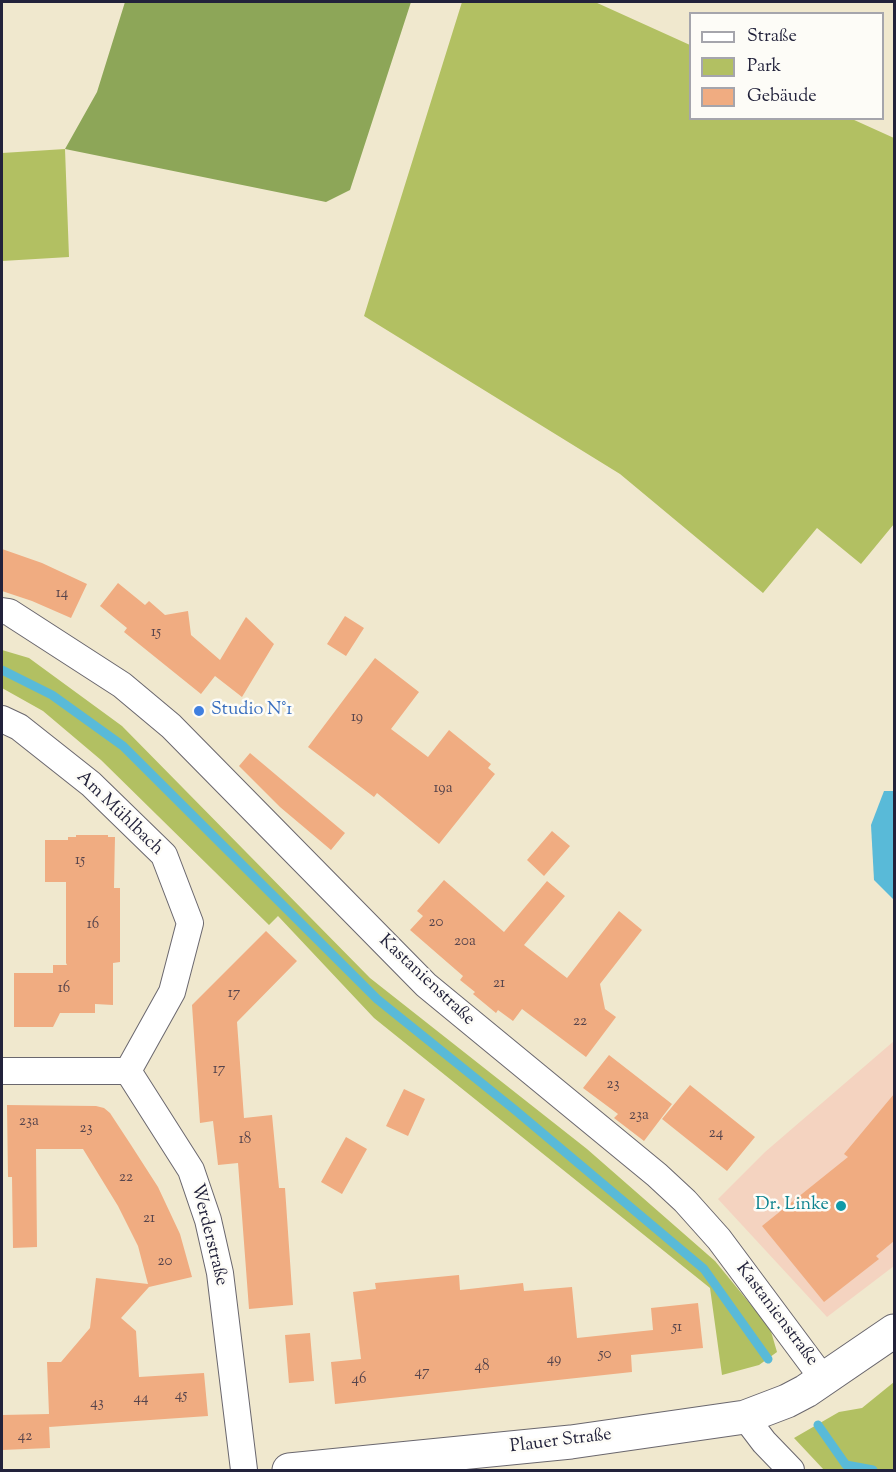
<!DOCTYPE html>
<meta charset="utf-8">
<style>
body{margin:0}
#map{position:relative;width:896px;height:1472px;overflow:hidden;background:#f0e8ce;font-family:"Sorts Mill Goudy",serif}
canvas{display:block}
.frame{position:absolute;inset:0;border:3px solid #22223b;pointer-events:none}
.legend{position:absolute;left:689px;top:12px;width:195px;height:108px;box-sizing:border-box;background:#fdfcf7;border:2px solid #a5a5ac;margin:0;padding:8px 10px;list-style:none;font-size:18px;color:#22223b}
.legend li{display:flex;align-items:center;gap:12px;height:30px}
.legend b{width:30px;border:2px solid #a5a5ac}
</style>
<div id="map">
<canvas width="896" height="1472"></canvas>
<div class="frame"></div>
<ul class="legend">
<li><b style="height:8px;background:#fff"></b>Straße</li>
<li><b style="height:16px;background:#b2c062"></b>Park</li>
<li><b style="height:16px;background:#f0ac81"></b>Gebäude</li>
</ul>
</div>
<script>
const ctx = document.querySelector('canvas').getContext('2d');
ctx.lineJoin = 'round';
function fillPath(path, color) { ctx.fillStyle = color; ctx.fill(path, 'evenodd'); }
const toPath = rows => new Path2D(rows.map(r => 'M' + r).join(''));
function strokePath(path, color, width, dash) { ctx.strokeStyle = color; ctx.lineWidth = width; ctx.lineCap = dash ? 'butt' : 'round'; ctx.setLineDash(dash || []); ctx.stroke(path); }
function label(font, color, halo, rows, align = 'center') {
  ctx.font = font + ' "Sorts Mill Goudy",serif'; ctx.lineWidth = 5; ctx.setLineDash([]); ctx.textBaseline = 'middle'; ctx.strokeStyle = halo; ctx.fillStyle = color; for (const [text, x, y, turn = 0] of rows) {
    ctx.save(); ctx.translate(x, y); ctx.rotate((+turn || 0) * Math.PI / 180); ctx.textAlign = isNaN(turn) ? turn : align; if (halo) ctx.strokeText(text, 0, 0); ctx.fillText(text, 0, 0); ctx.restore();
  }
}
fillPath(toPath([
 [894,1041,894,1266,827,1317,718,1199,765,1152]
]), '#f4d3c0');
fillPath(toPath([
 [462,2,595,2,690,45,690,118,852,119,894,138,894,524,861,564,817,528,763,593,620,474,364,316],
 [65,149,69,257,2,261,2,153],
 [2,650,29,658,122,726,370,978,587,1149,715,1261,770,1328,777,1352,759,1365,722,1375,710,1288,374,1018,278,916,269,925,101,760,43,711,2,688],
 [894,1382,894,1470,824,1470,794,1438,839,1412,862,1408]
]), '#b2c062');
fillPath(toPath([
 [125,2,411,2,350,190,326,202,65,149,97,92]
]), '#8da658');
fillPath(toPath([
 [884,791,894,791,894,900,874,880,871,825]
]), '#59bad8');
strokePath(toPath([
 [2,670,52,695,123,746,377,999,515,1110,704,1269,768,1359],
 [818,1425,846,1465,873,1470]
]), '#59bad8', 9);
fillPath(toPath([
 [2,549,42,563,87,584,71,618,32,601,2,591],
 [118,583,145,605,149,601,165,615,188,611,191,635,220,660,246,617,274,644,242,697,215,676,201,694,124,632,127,628,100,606],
 [345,616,364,628,346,656,327,644],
 [375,658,419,692,391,729,428,757,449,730,491,764,488,768,495,774,439,844,377,793,374,797,308,747],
 [250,753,345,833,331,850,280,807,239,766],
 [552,831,570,846,544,876,527,860],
 [76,835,108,835,108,837,115,837,114,888,120,888,120,962,113,963,113,1005,95,1004,95,1013,60,1013,53,1027,14,1027,14,973,53,973,53,965,67,965,66,963,66,882,45,882,45,840,68,840,68,837,76,837],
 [444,880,504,932,547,881,565,896,524,945,567,978,619,911,642,930,600,984,605,1009,616,1017,586,1057,522,1009,513,1021,498,1010,496,1013,473,994,475,992,460,980,463,976,410,930,423,916,417,911],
 [266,931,297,961,237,1022,244,1118,272,1115,279,1188,285,1188,293,1305,249,1309,238,1163,218,1165,213,1121,200,1123,192,1005],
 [609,1055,672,1104,644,1141,614,1118,618,1114,583,1088],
 [690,1085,755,1137,727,1171,662,1119],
 [404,1089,425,1099,408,1136,386,1126],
 [894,1094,894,1241,876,1256,879,1259,824,1302,762,1226,848,1157,844,1154],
 [7,1105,96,1106,104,1108,110,1113,131,1145,158,1187,180,1234,192,1277,149,1287,121,1318,136,1331,139,1377,204,1373,208,1416,49,1427,49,1424,50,1448,2,1450,2,1415,49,1414,47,1362,61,1362,90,1328,96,1278,148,1284,138,1246,118,1206,83,1149,36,1149,37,1247,13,1248,12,1177,8,1177],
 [346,1137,367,1149,342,1194,321,1182],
 [459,1275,460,1290,523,1283,524,1291,572,1287,577,1338,653,1330,651,1308,698,1303,703,1348,631,1355,632,1372,335,1404,331,1362,361,1359,353,1292,376,1289,375,1283],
 [310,1333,314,1381,289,1383,285,1335]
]), '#f0ac81');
const street = toPath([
 [2,611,9,612,122,685,171,726,426,985,657,1175,685,1201,719,1239,824,1380],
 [2,719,19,727,91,784,164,855,190,923,172,992,128,1071],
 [2,1071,128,1071],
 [128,1071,191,1170,208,1220,220,1273,244,1470],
 [745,1417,764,1442,791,1470]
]);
const secondary = toPath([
 [289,1470,571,1442,745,1417,787,1401,806,1391,894,1331]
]);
strokePath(street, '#6a676e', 28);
strokePath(secondary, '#6a676e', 35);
strokePath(street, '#fff', 26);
strokePath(secondary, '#fff', 33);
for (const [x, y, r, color] of [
 [199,711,6,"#3f7fe0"],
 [841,1206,6,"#0f9aa8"]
]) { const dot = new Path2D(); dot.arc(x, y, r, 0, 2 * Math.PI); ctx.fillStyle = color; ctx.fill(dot); strokePath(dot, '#fdfcf7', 2); }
label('15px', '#56444c', null, [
 ["14",62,594],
 ["15",156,633],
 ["19",357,718],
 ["19a",443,789],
 ["15",80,861],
 ["20",436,923],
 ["16",93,925],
 ["20a",465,942],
 ["21",499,984],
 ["16",64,989],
 ["17",234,994],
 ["22",580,1022],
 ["17",219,1070],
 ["23",613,1085],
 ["23a",639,1116],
 ["23a",29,1122],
 ["23",86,1129],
 ["24",716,1134],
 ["18",245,1140],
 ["22",126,1178],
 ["21",149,1219],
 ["20",165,1262],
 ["51",677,1328],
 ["50",605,1355],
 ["49",554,1360],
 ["48",482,1367],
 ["47",422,1373],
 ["46",359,1380],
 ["45",181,1396],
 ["44",141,1399],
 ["43",97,1404],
 ["42",25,1437]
]);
label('18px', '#366cbe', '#fdfcf7', [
 ["Studio N°1",211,711]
], 'left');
label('18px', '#22223b', '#fdfcf7', [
 ["Am Mühlbach",119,814,44],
 ["Kastanienstraße",426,981,43],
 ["Werderstraße",208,1235,76],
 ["Kastanienstraße",776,1315,53],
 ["Plauer Straße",561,1442,-7]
]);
label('18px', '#0d838f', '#fdfcf7', [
 ["Dr. Linke",829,1206]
], 'right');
</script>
